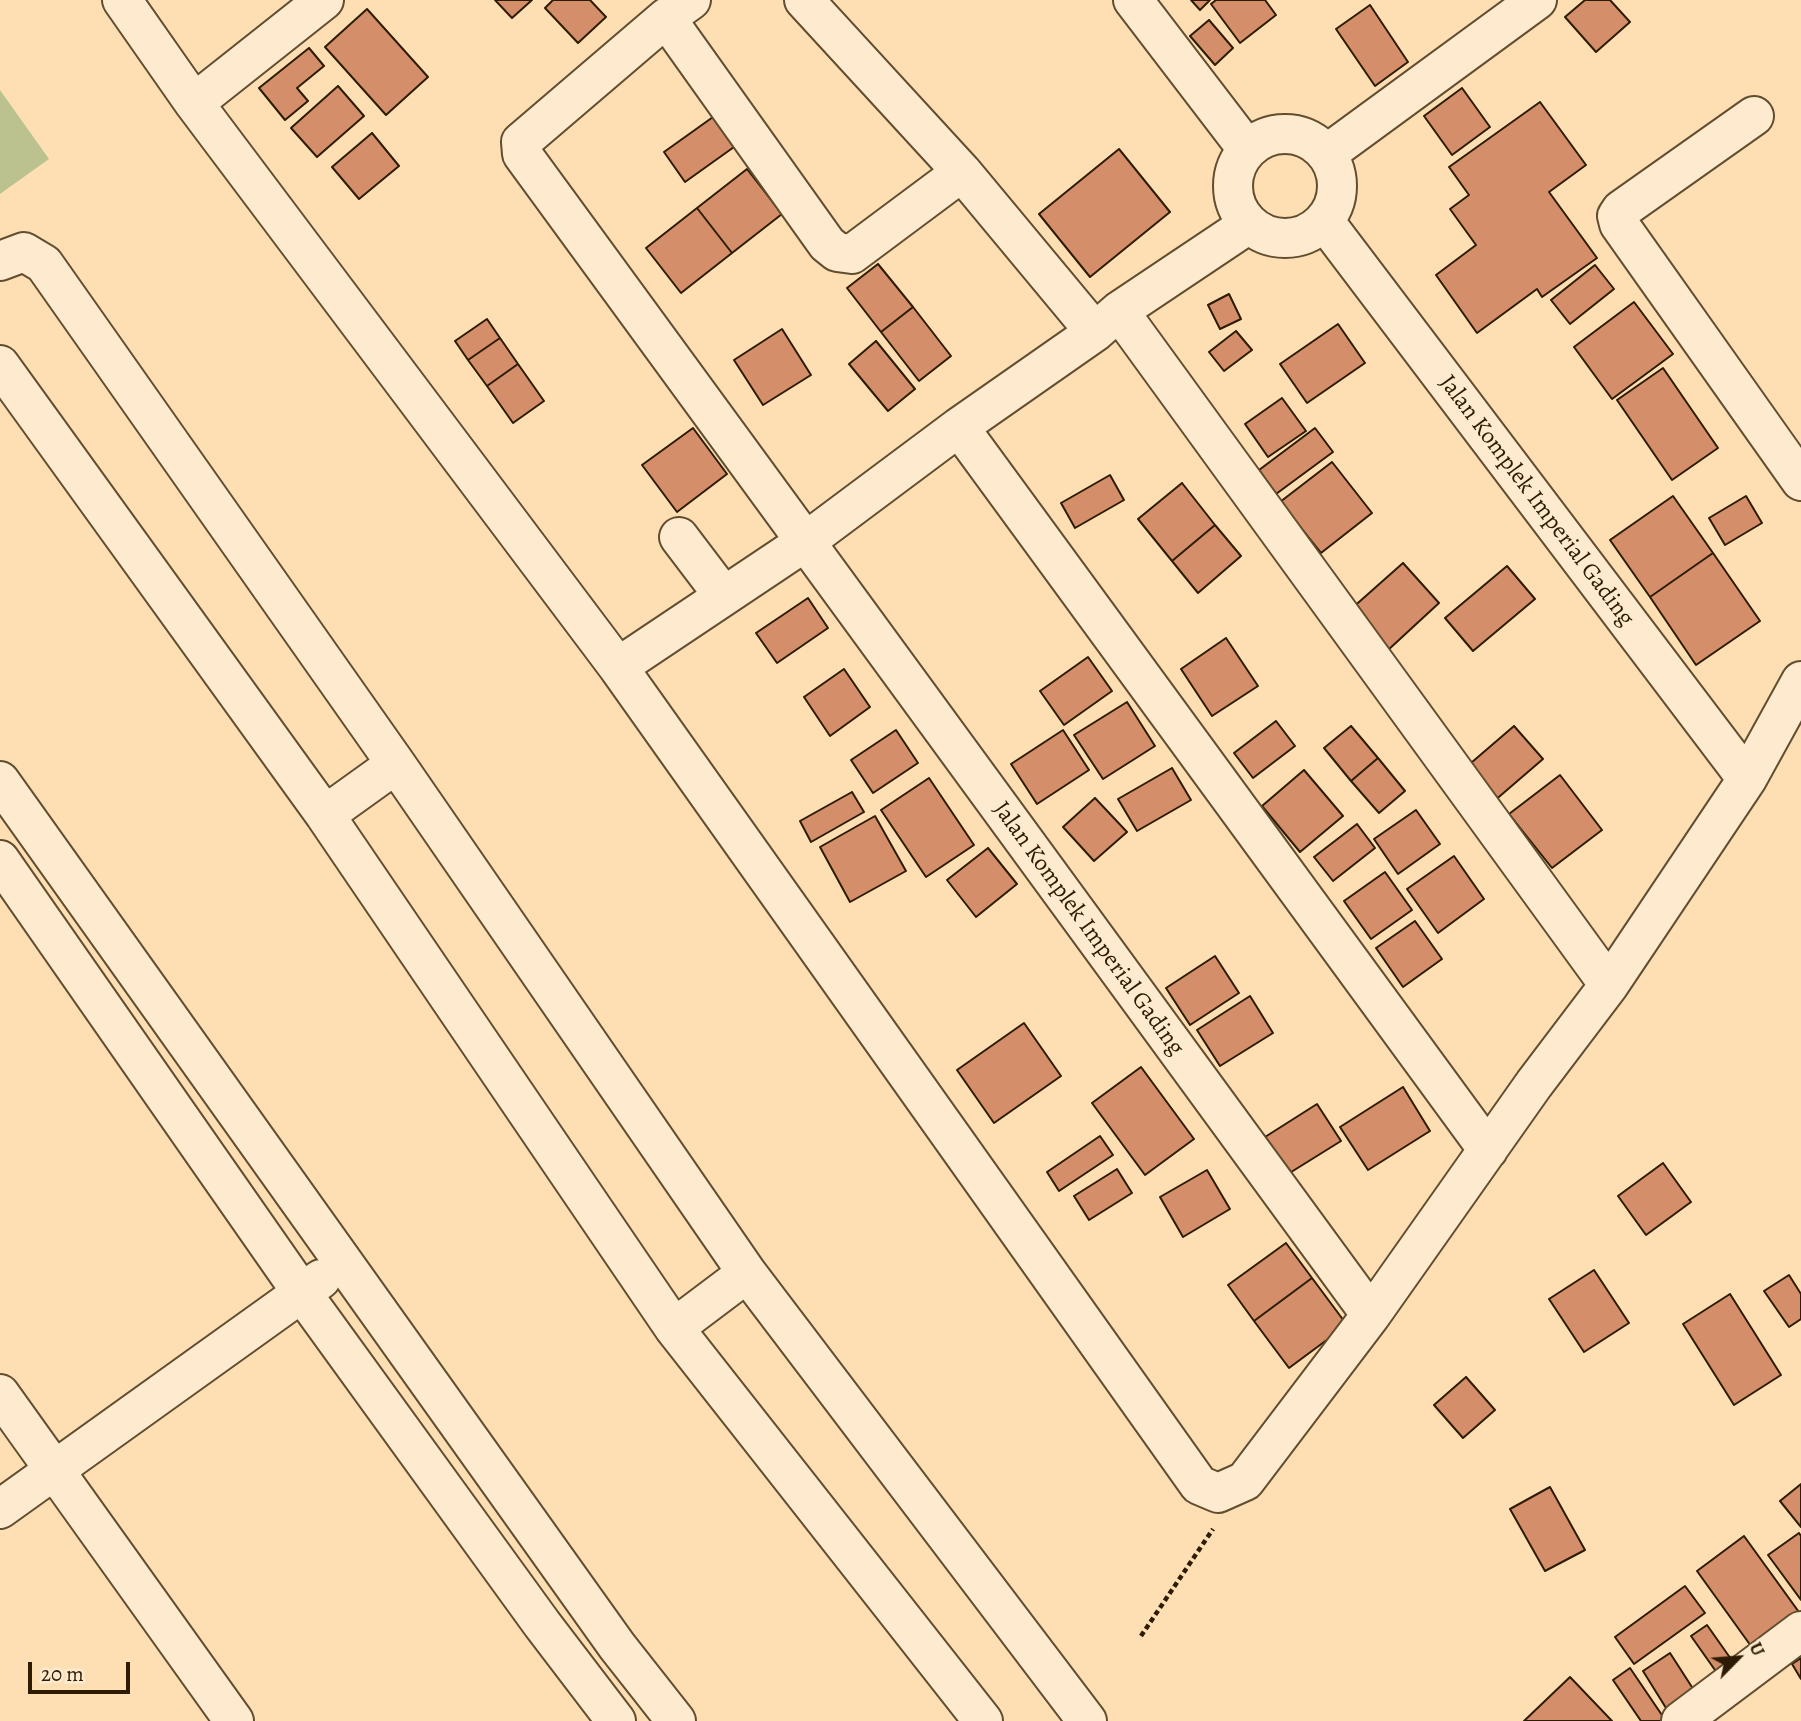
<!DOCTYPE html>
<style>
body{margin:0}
#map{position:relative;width:1801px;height:1721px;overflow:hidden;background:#fedfb3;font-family:Alegreya,serif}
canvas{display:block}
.north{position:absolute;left:1703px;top:1623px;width:70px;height:70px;-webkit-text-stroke:5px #feeace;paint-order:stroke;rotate:65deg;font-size:19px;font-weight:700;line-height:28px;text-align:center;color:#2d1c03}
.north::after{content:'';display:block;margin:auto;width:24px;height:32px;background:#2d1c03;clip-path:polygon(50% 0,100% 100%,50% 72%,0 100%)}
.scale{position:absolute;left:28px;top:1662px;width:102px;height:32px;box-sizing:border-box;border:4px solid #2d1c03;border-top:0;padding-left:9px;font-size:21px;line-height:24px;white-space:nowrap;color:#2d1c03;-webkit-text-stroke:5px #feeace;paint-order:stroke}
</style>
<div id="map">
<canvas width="1801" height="1721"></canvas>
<div class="north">U</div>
<div class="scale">20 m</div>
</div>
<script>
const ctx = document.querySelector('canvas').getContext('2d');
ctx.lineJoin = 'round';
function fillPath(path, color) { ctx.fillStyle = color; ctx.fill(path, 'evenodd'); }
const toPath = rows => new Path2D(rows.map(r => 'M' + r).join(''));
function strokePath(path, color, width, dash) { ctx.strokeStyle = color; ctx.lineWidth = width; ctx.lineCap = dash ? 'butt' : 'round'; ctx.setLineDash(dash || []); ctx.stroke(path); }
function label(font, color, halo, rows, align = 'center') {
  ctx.font = font + ' Alegreya,serif'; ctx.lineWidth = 5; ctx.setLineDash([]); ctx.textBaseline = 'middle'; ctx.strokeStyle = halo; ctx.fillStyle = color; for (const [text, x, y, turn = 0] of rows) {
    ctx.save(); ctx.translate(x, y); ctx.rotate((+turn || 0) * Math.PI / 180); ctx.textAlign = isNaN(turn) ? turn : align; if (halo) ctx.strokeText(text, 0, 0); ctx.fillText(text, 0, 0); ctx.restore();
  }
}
fillPath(toPath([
 [0,90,49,159,0,194]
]), '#bcc28f');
const building = toPath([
 [495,0,532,0,512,18,495,0],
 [553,0,590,0,606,17,578,43,545,8,553,0],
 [1191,0,1210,0,1200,10,1191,0],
 [1216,0,1265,0,1276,15,1240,43,1211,4,1216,0],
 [1585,0,1610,0,1630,22,1596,52,1565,17,1585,0],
 [1370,5,1408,62,1375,86,1336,29,1370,5],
 [367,9,428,77,386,115,325,47,367,9],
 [1209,20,1233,48,1215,65,1190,36,1209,20],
 [309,48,324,66,297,88,308,101,285,120,259,88,309,48],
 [338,86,364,116,317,157,291,128,338,86],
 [1462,88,1490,127,1452,155,1424,116,1462,88],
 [1540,102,1586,165,1549,192,1597,258,1542,297,1537,289,1477,333,1436,275,1476,245,1450,209,1469,195,1449,167,1540,102],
 [727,107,748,137,685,182,664,152,727,107],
 [372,133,399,166,359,199,332,167,372,133],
 [1119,149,1170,212,1090,277,1039,214,1119,149],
 [747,169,782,214,732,253,697,208,747,169],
 [697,208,732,253,681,293,646,248,697,208],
 [878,264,913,307,881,332,847,288,878,264],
 [1595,265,1614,289,1570,324,1551,300,1595,265],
 [1229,294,1241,319,1220,329,1208,305,1229,294],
 [1634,302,1673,354,1612,399,1574,347,1634,302],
 [913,307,951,356,919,381,881,332,913,307],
 [487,319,500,338,468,360,455,341,487,319],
 [1338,324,1365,363,1307,403,1280,364,1338,324],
 [782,329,811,375,763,405,734,360,782,329],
 [1236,331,1252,350,1224,371,1209,352,1236,331],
 [500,338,518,364,487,386,468,360,500,338],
 [876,341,915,389,888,411,849,364,876,341],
 [518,364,544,401,513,423,487,386,518,364],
 [1663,368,1718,448,1672,480,1617,400,1663,368],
 [1282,398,1306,431,1268,457,1245,424,1282,398],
 [693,428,727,474,677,512,642,465,693,428],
 [1315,428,1333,452,1276,494,1259,470,1315,428],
 [1332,462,1372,513,1321,553,1280,502,1332,462],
 [1110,475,1124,500,1075,528,1061,503,1110,475],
 [1182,483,1215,525,1172,561,1138,519,1182,483],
 [1673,496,1713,553,1650,597,1610,540,1673,496],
 [1746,496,1762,523,1725,545,1709,518,1746,496],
 [1215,525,1241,556,1198,593,1172,561,1215,525],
 [1713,553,1760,621,1696,665,1650,597,1713,553],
 [1403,563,1439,603,1387,651,1350,610,1403,563],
 [1507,566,1535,599,1473,651,1445,618,1507,566],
 [808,598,828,628,777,663,756,633,808,598],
 [1226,638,1258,686,1212,716,1181,669,1226,638],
 [1088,657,1112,691,1064,725,1040,691,1088,657],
 [844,669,870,707,830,736,804,697,844,669],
 [1127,702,1155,746,1103,779,1074,735,1127,702],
 [1276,721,1295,746,1253,778,1234,753,1276,721],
 [1351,726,1378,758,1351,781,1324,748,1351,726],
 [1514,726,1543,759,1493,802,1464,769,1514,726],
 [896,730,918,763,873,793,851,760,896,730],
 [1063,730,1089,770,1037,804,1011,764,1063,730],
 [1378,758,1405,791,1379,813,1351,781,1378,758],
 [1172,768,1191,800,1137,831,1118,799,1172,768],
 [1304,770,1343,816,1300,852,1262,806,1304,770],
 [1560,775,1602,830,1552,868,1509,814,1560,775],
 [929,778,974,845,926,877,881,810,929,778],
 [852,792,864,812,811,842,800,821,852,792],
 [1095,798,1127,832,1094,861,1063,827,1095,798],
 [1416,810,1440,844,1398,874,1374,839,1416,810],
 [875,816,906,871,850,902,820,847,875,816],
 [1357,824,1375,848,1333,881,1314,857,1357,824],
 [988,848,1017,884,976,917,947,880,988,848],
 [1454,856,1484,899,1438,933,1407,889,1454,856],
 [1385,872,1412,910,1371,939,1344,901,1385,872],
 [1415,921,1442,959,1403,987,1376,948,1415,921],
 [1215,956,1239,993,1190,1025,1166,988,1215,956],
 [1250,996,1273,1033,1220,1066,1197,1030,1250,996],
 [1024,1023,1061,1076,994,1123,957,1070,1024,1023],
 [1141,1067,1194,1139,1145,1175,1092,1103,1141,1067],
 [1403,1087,1430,1131,1368,1170,1340,1127,1403,1087],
 [1317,1104,1341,1141,1288,1174,1265,1137,1317,1104],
 [1100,1136,1113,1155,1059,1191,1047,1172,1100,1136],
 [1663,1163,1691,1202,1646,1235,1618,1196,1663,1163],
 [1117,1169,1132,1193,1089,1220,1074,1196,1117,1169],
 [1207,1170,1230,1209,1183,1237,1160,1197,1207,1170],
 [1286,1243,1312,1278,1254,1321,1228,1285,1286,1243],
 [1594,1270,1629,1323,1584,1352,1549,1299,1594,1270],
 [1789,1275,1801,1294,1801,1319,1789,1327,1764,1291,1789,1275],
 [1312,1278,1347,1325,1289,1368,1254,1321,1312,1278],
 [1730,1294,1781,1375,1734,1405,1683,1324,1730,1294],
 [1466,1377,1495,1410,1463,1438,1434,1405,1466,1377],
 [1801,1484,1801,1527,1780,1501,1801,1484],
 [1550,1487,1585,1550,1545,1571,1510,1509,1550,1487],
 [1799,1533,1801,1536,1801,1600,1768,1555,1799,1533],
 [1744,1536,1801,1615,1756,1653,1697,1571,1744,1536],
 [1685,1586,1705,1613,1634,1664,1615,1637,1685,1586],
 [1707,1625,1738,1669,1722,1680,1691,1636,1707,1625],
 [1670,1653,1699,1698,1671,1716,1643,1671,1670,1653],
 [1801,1658,1801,1679,1792,1664,1801,1658],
 [1630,1668,1666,1721,1641,1721,1613,1680,1630,1668],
 [1570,1677,1612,1721,1524,1721,1570,1677]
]);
fillPath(building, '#d48f6a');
strokePath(building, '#2d1c03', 2);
const minor = toPath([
 [122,0,194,103,618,667,1199,1485,1218,1493,1245,1481,1371,1315,1534,1084,1609,985,1747,779,1801,681],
 [691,0,666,18,521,142,522,154,1371,1315],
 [804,0,962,172,1095,332],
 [1133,0,1247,149],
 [666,18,827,244,837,252,852,254,962,172],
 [194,103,324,0],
 [1754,116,1621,210,1617,216,1619,224,1801,481],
 '1233 186a52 52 0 1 1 104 0a52 52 0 1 1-104 0Z',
 [1328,153,1537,0],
 [1325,222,1747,779],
 [0,261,24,252,44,264,396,764,747,1273,1087,1721],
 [1119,311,1609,985],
 [0,365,325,815,674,1328,983,1721],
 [959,427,1488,1150],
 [679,537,723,595],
 [618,667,805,542,959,427,1095,332,1119,311,1249,224],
 [0,781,617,1646,676,1721],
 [325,815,396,764],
 [0,860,302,1293,542,1624,616,1721],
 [674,1328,747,1273],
 [0,1394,234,1721],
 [0,1509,321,1279],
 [1681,1721,1801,1631]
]);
strokePath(minor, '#614d2f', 42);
strokePath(toPath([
 [1141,1636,1213,1529]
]), '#2d1c03', 4.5, [5, 3.5]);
strokePath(minor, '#feeace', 38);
label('24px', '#2d1c03', '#feeace', [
 ["Jalan Komplek Imperial Gading",1536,501,53],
 ["Jalan Komplek Imperial Gading",1088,929,54]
]);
</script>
